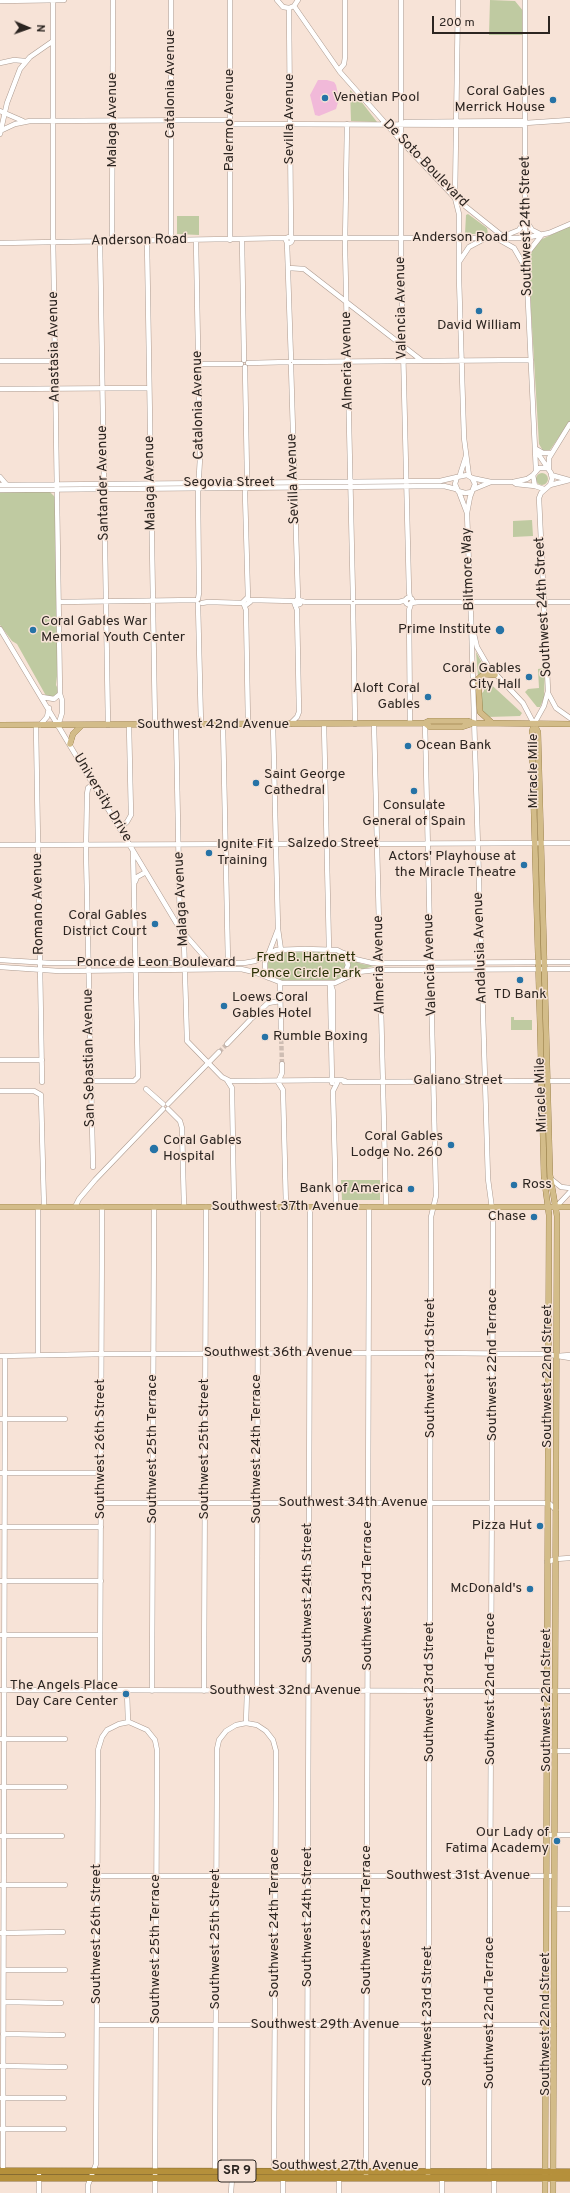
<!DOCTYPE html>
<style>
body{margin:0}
#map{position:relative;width:570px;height:2193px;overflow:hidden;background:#f7e3d7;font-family:Overpass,sans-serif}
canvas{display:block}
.north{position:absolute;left:8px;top:8px;width:40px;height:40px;-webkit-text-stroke:3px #f7e3d7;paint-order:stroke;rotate:92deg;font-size:11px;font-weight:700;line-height:16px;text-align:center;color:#2c2521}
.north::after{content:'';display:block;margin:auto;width:14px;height:18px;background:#2c2521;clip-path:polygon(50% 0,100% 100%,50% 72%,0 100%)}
.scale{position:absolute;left:432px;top:16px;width:118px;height:18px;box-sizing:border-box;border:2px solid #2c2521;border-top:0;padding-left:5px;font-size:12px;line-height:14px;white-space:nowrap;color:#2c2521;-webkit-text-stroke:3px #f7e3d7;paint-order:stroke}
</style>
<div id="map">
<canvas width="570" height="2193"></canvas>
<div class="north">N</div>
<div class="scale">200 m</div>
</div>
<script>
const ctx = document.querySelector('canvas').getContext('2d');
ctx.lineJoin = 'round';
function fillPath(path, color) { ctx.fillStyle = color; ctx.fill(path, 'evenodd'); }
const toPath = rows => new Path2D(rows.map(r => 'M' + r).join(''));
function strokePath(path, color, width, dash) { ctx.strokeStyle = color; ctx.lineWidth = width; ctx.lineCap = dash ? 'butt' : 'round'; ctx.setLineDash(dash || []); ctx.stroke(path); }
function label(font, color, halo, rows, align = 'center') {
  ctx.font = font + ' Overpass,sans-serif'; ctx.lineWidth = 3; ctx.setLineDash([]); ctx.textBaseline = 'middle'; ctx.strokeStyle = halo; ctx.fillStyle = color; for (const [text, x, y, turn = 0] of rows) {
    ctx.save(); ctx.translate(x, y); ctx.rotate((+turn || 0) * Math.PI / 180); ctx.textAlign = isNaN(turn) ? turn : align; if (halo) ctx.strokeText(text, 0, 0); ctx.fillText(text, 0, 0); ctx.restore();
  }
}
fillPath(toPath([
 [490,0,515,1,524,12,523,35,489,35],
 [350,90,357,96,377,122,351,121],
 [468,214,487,228,488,234,465,234,466,215],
 [177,216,199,216,199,235,177,234],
 [570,226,570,421,550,450,543,451,539,444,528,260,531,251,540,240],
 '536 479a6 6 0 1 1 12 0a6 6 0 1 1-12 0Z',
 [0,492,45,491,50,492,55,497,58,668,56,685,59,691,55,697,47,697,45,694,17,644,12,641,0,625],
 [532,520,533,536,513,537,513,521],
 [476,652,487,672,481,673,478,676],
 [545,668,544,698,540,707,537,707,525,692,528,689,539,688,538,669],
 [484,678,522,713,520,716,488,717,482,711,481,694,484,691],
 [333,951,339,953,345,963,345,970,338,980,279,981,274,979,268,972,268,961,275,953],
 [349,959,362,964,374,966,349,973],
 [511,1017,514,1017,514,1020,532,1020,532,1030,511,1030],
 [341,1180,380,1180,380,1200,342,1200]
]), '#bfcaa1');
fillPath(toPath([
 [318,80,327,80,334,82,336,85,339,99,336,109,319,116,315,115,310,95]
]), '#f1b9d9');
strokePath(toPath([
 [281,1033,282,1064],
 [219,1052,227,1044]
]), '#cebdb3', 4.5, [4.5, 2]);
const minor = toPath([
 [53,0,53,232,60,694,62,700,62,713,58,726],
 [230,0,230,240],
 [277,0,283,7,289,8,294,6,298,0],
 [401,0,401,263,409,592,410,598],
 [458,0,455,198,459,214,459,278,464,438,469,476],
 [525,0,525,238,536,471],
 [0,1,64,0],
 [294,6,340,72,402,142,455,198,505,238],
 [289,8,291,237],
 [0,63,14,60,25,61],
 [339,70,344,64,345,57,345,0],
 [0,111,23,121],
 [525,123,570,120],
 [230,124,525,125],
 [347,124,345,245,353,599],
 [402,124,405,122,525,121],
 [0,131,15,124,30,121,230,120],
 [0,134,7,103,20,69,30,57,53,41],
 [525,219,532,230,542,235],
 '286 240a3 3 0 1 1 6 0a3 3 0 1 1-6 0Z',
 [291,238,525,238,549,233,570,224],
 [505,238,509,234,519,230,524,222],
 [242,239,244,360],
 [498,239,514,248,525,267],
 [196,240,200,458,198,493,199,593,198,599],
 [100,241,108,725],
 [112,241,113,0],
 [147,241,155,725],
 [171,241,171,0],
 [287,242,291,360],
 [0,243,287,238],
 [526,255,541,236],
 [459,262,469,247,484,239],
 [289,268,304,269,421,360],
 [0,361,55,361],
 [294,362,531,360],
 [248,363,289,362],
 [198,364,241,364],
 [291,365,298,599],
 [245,367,247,476,245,493,248,599],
 [0,389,149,388],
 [536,449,543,453,551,453],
 [549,470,549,458,570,424],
 [460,475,466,456],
 [551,475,569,480],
 [0,477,6,484],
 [472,478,491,482,513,482,527,479,533,475],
 [513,482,516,484,535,486],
 [0,485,440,481,457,477],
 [550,485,570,480],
 [474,489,491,482],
 [544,489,535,486,533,475,539,468,546,468],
 [0,490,444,486,456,489],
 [459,492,467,513],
 '405.5 601a3.5 3.5 0 1 1 7 0a3.5 3.5 0 1 1-7 0Z',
 [250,600,294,601],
 [299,600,305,602,350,602],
 [59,602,197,600],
 [356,602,399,602,406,600],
 [202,603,208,602,243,603],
 [411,603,419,602,570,602],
 [198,604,201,725],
 [353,604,355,724],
 [246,605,250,602,247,598,243,602,246,610,248,724],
 [471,617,488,1179,493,1216,489,2172],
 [471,619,467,513,470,497,475,484,472,478,467,475,457,477,455,484,458,491,465,493,472,492],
 [0,629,180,929,210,963],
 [474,634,477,647,488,666,523,703,534,724],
 [548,693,556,708,570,718],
 [42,697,54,699,60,694],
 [410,723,409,610,411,604],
 [425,723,436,1196,431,1217,428,2175],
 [273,724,278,929,281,950],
 [290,724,297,717,299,712,297,610,294,602,298,599,300,604,295,605],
 [324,724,329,950],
 [374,724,386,1207],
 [534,724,544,706,548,691,539,498,541,493,550,485,552,479,551,473,537,452],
 [40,725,47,717,49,708],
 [176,725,180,929,184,942,187,1041,222,1077,230,1081,341,1080,345,1081],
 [223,725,228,963],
 [36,726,42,1082],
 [120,828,127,822,131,815,129,725],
 [0,845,570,843],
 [135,882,137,877,146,872],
 [0,960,51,963,244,963,255,961,276,950,305,949,337,950,355,959,372,963,570,962],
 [0,967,59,971,241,969,254,972,282,983,335,983,358,972,376,970,570,969],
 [269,978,265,970,265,963,278,929],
 [343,979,348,965,344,953],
 [280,983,281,1033],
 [330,983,332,1083],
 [331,985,333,991,333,1033],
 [252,1018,268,1003,280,1001],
 [227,1044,250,1020],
 [0,1060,42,1060],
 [282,1064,282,1073,278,1082,283,1090,286,1207],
 [227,1080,232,1088,234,1207],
 [90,1081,134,1081,138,1077,133,851],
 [344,1082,570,1081],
 [146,1089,163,1104],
 [0,1091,34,1091,41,1095,44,1207],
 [168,1104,219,1052],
 [168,1109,180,1121,182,1128,184,1207],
 [93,1167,86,852,87,794,88,788,93,784],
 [551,1179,561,1187,570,1188],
 [75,1207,79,1199,95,1180,163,1109],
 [336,1207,333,1091,337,1083],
 [556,1207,570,1192],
 [38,1355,38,1207],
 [0,1356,106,1354,436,1353,545,1354,570,1358],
 [557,1356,570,1355],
 [0,1419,65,1419],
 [0,1473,101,1473],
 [101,1503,543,1503,550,1504,556,1510],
 [0,1527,101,1527],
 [547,1562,556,1559,570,1558],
 [0,1581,101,1581],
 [0,1635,100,1635],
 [0,1690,570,1691],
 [100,1690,102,1207],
 [127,1691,128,1722],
 [152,1691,154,1207],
 [204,1691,206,1207],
 [257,1691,258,1207],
 [246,1723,247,1691],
 [0,1739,65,1739],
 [547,1751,570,1751],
 [0,1787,65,1787],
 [547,1835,570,1835],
 [0,1836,62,1836],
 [97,1876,554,1876],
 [0,1885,65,1885],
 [554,1909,570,1909],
 [0,1933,63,1932],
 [4,1970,65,1970],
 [4,2002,61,2003],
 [97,2025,554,2025],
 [3,2034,63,2035],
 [0,2066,65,2067],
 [0,2098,64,2098],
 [0,2129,64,2129],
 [3,2171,5,1356],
 [215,2171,217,1749,219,1740,226,1731,236,1725,246,1723,257,1725,266,1731,273,1740,276,1751,274,2171],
 [307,2171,310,1207],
 [283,2178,283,2193],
 [366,2178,369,1207],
 [442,2178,442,2193],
 [39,2193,39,2175],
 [88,2193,88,2185,96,2164,98,1750,102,1737,107,1730,119,1724,129,1722,147,1730,155,1740,157,1750,155,2193],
 [231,2193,232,2178],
 [339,2193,339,2178],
 [494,2193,494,2178]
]);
const major = toPath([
 [425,723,430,727,462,727,474,723],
 [492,723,480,712,478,679,484,674,495,675],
 [534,724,538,732,550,1175,557,1216,553,2193],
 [534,724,532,732,532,746,540,1024,544,1177,549,1215,545,2193],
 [0,725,425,723,429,721,467,721,474,723,570,724],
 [70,744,73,734,81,726],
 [0,1207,570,1207]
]);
const highway = toPath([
 [0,2171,570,2172],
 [0,2178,570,2178]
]);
strokePath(minor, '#ad9b90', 5.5);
strokePath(major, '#856b32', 6);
strokePath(highway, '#856b32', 7);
strokePath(minor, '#fff', 4.5);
strokePath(major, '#d3bc89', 5.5);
strokePath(highway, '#b5903b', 6);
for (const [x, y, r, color] of [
 [325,98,4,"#2673a6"],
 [553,100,4,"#2673a6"],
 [479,311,4,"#2673a6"],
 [33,630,4,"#2673a6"],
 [500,630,5,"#2673a6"],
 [529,677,4,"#2673a6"],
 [428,697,4,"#2673a6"],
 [408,746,4,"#2673a6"],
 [256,783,4,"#2673a6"],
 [414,791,4,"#2673a6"],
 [209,853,4,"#2673a6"],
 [524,865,4,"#2673a6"],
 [155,924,4,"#2673a6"],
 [520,980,4,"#2673a6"],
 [224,1006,4,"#2673a6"],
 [265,1037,4,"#2673a6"],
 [451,1145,4,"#2673a6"],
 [154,1149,5,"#2673a6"],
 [514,1185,4,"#2673a6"],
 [411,1189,4,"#2673a6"],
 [534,1217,4,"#2673a6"],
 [540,1526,4,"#2673a6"],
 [530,1589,4,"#2673a6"],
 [126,1694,4,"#2673a6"],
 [557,1841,4,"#2673a6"]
]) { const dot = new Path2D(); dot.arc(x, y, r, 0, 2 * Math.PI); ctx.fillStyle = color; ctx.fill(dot); strokePath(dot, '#f7e3d7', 1.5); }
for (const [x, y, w] of [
 [237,2171,38]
]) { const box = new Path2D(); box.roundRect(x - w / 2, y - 11, w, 22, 3); ctx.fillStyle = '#f7e3d7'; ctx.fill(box); strokePath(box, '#2c2521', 1); }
label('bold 13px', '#2c2521', null, [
 ["SR 9",237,2171]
]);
label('14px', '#2c2521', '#f7e3d7', [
 ["Catalonia Avenue",171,84,-90],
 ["Sevilla Avenue",290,119,-90],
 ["Malaga Avenue",113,120,-90],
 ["Palermo Avenue",230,120,-90],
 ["De Soto Boulevard",425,164,46],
 ["Southwest 24th Street",527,226,-91],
 ["Anderson Road",460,238],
 ["Anderson Road",139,241,-1],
 ["Valencia Avenue",402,308,-91],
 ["Anastasia Avenue",55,347,-91],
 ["Almeria Avenue",348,361,-91],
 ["Catalonia Avenue",199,405,-91],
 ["Sevilla Avenue",294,479,-92],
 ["Santander Avenue",104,483,-91],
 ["Malaga Avenue",151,483,-91],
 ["Segovia Street",229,483],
 ["Biltmore Way",469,569,-92],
 ["Southwest 24th Street",544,607,-93],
 ["Southwest 42nd Avenue",213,725],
 ["Miracle Mile",534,771,-90],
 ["University Drive",102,798,59],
 ["Salzedo Street",333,844],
 ["Malaga Avenue",182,899,-93],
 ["Romano Avenue",39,904,-91],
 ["Andalusia Avenue",481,948,-92],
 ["Ponce de Leon Boulevard",156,963],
 ["Almeria Avenue",380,965,-91],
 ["Valencia Avenue",431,965,-92],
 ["San Sebastian Avenue",90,1058,-91],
 ["Galiano Street",458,1081],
 ["Miracle Mile",542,1095,-92],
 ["Southwest 37th Avenue",285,1207],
 ["Southwest 36th Avenue",278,1353],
 ["Southwest 22nd Terrace",493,1365,-90],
 ["Southwest 23rd Street",431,1368,-90],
 ["Southwest 22nd Street",548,1376,-90],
 ["Southwest 26th Street",101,1449,-90],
 ["Southwest 25th Terrace",153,1449,-90],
 ["Southwest 25th Street",205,1449,-90],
 ["Southwest 24th Terrace",257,1449,-90],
 ["Southwest 34th Avenue",353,1503],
 ["Southwest 24th Street",308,1593,-90],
 ["Southwest 23rd Terrace",368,1596,-90],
 ["Southwest 22nd Terrace",491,1689,-90],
 ["Southwest 32nd Avenue",285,1691],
 ["Southwest 23rd Street",430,1692,-90],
 ["Southwest 22nd Street",547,1700,-90],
 ["Southwest 31st Avenue",458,1876],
 ["Southwest 24th Street",308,1917,-90],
 ["Southwest 23rd Terrace",367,1920,-90],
 ["Southwest 24th Terrace",275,1923,-90],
 ["Southwest 26th Street",97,1934,-90],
 ["Southwest 25th Street",216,1939,-90],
 ["Southwest 25th Terrace",156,1949,-90],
 ["Southwest 22nd Terrace",490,2013,-90],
 ["Southwest 23rd Street",428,2016,-90],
 ["Southwest 22nd Street",546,2024,-90],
 ["Southwest 29th Avenue",325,2025],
 ["Southwest 27th Avenue",345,2166]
]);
label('14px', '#2c2521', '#f7e3d7', [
 ["Coral Gables",545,92],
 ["Merrick House",545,108],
 ["Venetian Pool",333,98,"left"],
 ["David William",479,326,"center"],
 ["Coral Gables War",41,622,"left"],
 ["Memorial Youth Center",41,638,"left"],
 ["Prime Institute",491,630],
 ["Coral Gables",521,669],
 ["City Hall",521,685],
 ["Aloft Coral",420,689],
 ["Gables",420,705],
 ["Ocean Bank",416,746,"left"],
 ["Saint George",264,775,"left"],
 ["Cathedral",264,791,"left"],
 ["Consulate",414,806,"center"],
 ["General of Spain",414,822,"center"],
 ["Ignite Fit",217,845,"left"],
 ["Training",217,861,"left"],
 ["Actors' Playhouse at",516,857],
 ["the Miracle Theatre",516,873],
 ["Coral Gables",147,916],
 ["District Court",147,932],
 ["TD Bank",520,995,"center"],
 ["Loews Coral",232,998,"left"],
 ["Gables Hotel",232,1014,"left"],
 ["Rumble Boxing",273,1037,"left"],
 ["Coral Gables",443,1137],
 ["Lodge No. 260",443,1153],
 ["Coral Gables",163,1141,"left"],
 ["Hospital",163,1157,"left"],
 ["Ross",522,1185,"left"],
 ["Bank of America",403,1189],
 ["Chase",526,1217],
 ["Pizza Hut",532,1526],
 ["McDonald's",522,1589],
 ["The Angels Place",118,1686],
 ["Day Care Center",118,1702],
 ["Our Lady of",549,1833],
 ["Fatima Academy",549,1849]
], 'right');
label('14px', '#293005', '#f7e3d7', [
 ["Fred B. Hartnett",306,958],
 ["Ponce Circle Park",306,974]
]);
</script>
